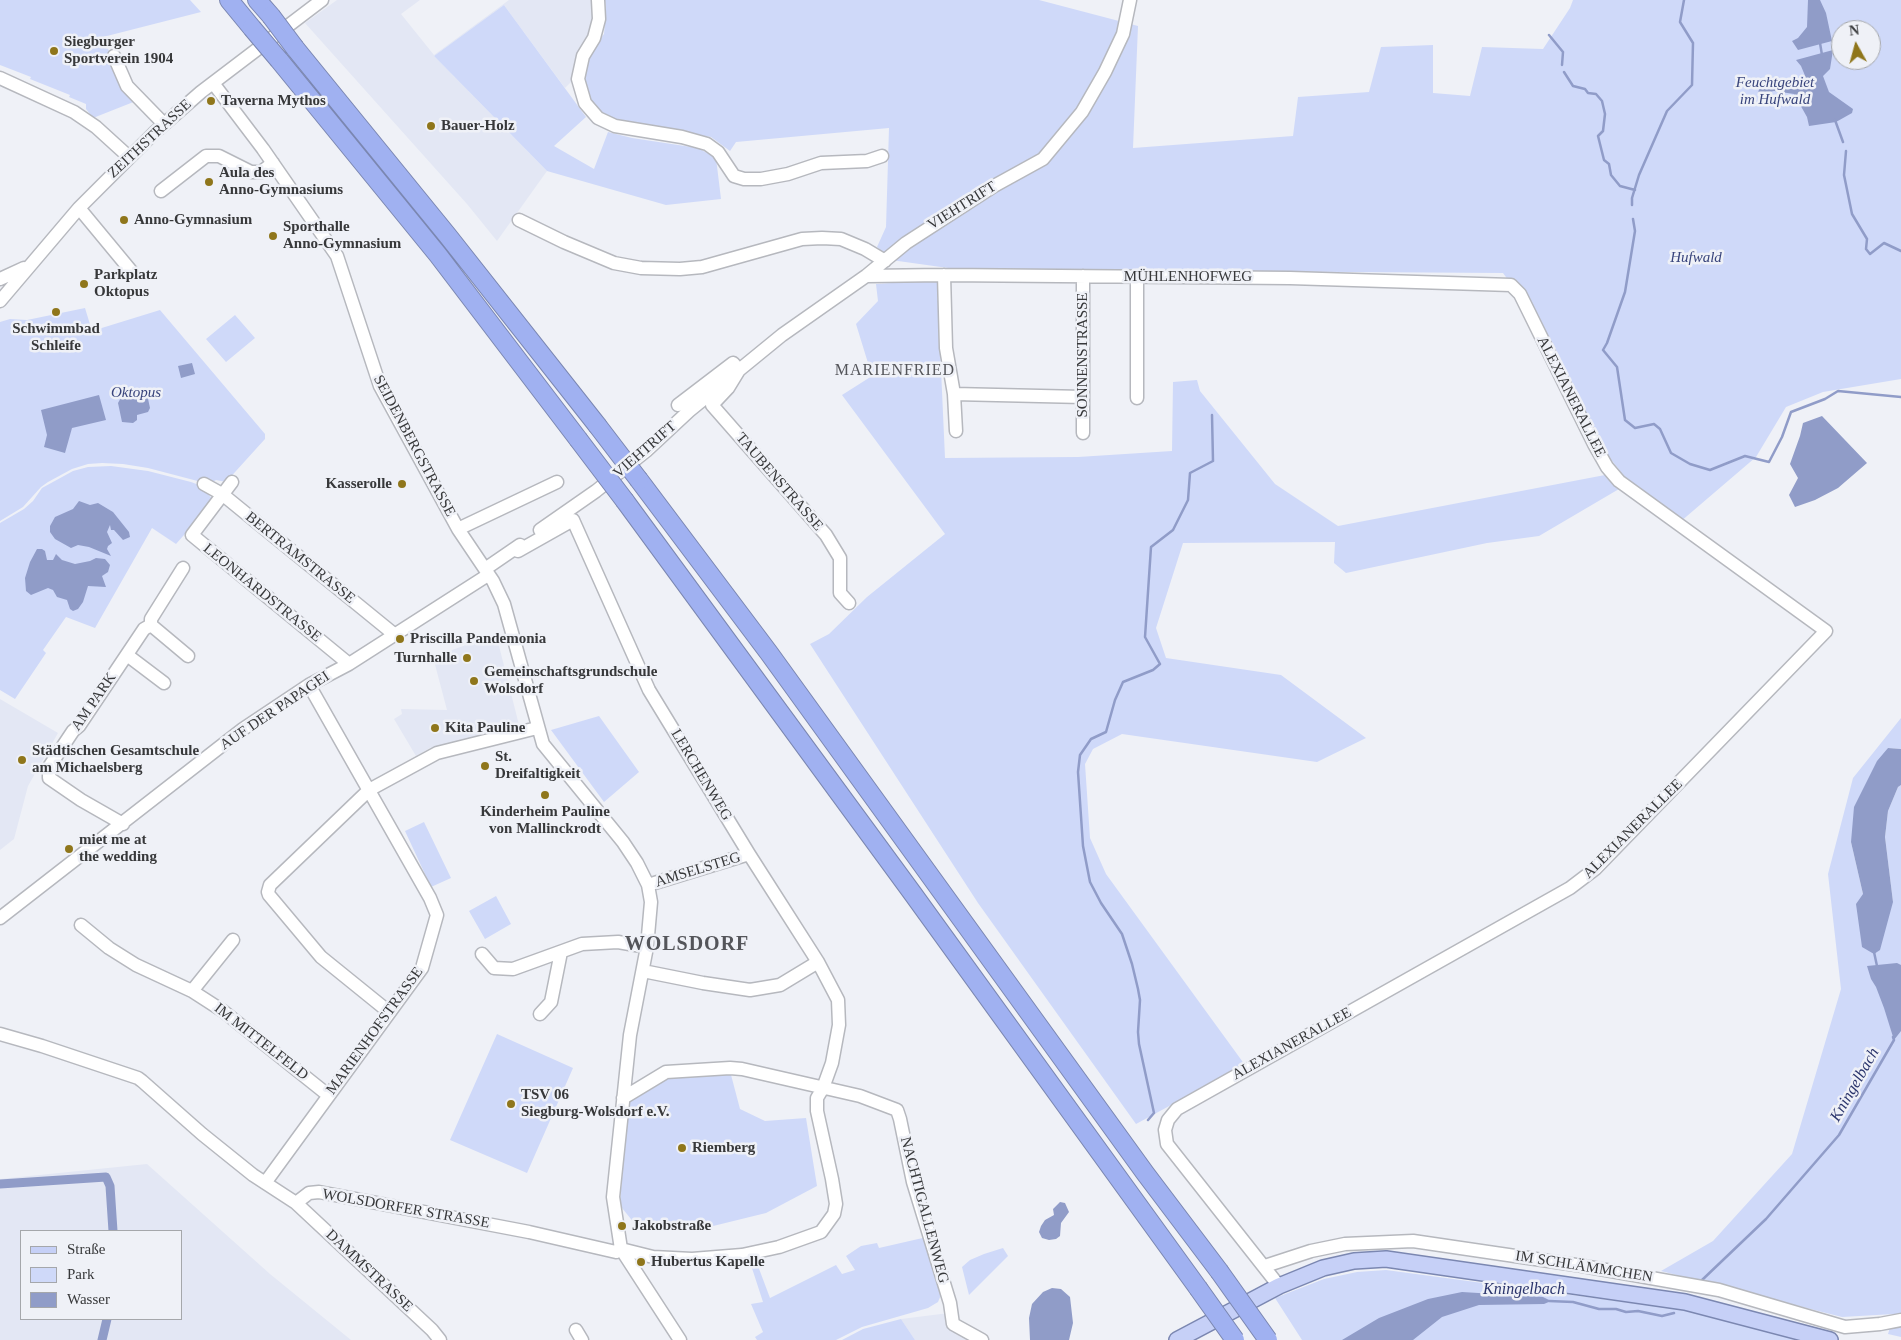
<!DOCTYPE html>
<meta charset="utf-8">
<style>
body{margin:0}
#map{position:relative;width:1901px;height:1340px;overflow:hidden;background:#eff1f7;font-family:"Times New Roman",serif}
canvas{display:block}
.legend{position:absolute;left:20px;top:1230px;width:162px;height:90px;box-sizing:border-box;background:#eff1f7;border:1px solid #a5a7ab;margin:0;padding:6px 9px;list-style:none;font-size:15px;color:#37383a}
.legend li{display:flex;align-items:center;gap:10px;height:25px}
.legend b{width:25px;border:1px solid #a5a7ab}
.north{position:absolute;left:1831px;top:20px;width:50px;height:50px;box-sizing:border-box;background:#eff1f7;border:1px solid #a5a7ab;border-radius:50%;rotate:353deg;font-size:14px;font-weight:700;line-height:20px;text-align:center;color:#37383a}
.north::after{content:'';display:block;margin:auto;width:18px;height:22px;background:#8f761b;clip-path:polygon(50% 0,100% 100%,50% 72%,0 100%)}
</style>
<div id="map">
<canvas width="1901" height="1340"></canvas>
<ul class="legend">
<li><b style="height:6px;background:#c6d0f7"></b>Straße</li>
<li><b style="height:14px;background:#cfd9f9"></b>Park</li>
<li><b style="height:14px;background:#909cc8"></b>Wasser</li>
</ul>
<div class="north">N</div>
</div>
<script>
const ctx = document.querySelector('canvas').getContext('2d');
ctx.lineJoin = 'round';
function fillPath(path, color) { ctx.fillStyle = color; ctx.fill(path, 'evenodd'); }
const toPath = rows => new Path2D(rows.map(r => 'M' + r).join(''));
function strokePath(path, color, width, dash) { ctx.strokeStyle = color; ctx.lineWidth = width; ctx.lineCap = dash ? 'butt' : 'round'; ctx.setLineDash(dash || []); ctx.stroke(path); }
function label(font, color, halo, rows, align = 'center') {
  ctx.font = font + ' "Times New Roman",serif'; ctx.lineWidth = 5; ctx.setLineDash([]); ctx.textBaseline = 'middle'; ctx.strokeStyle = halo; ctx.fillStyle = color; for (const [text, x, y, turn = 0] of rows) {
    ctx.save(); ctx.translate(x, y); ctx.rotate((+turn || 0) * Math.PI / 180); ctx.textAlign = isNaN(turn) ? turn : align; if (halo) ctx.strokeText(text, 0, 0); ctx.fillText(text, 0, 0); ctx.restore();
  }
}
fillPath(toPath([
 [337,0,420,0,401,14,434,55,509,0,592,0,594,14,591,32,582,51,572,81,565,88,504,5,434,56,547,171,497,241,467,204,305,23],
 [496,634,519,725,430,748,416,756,394,719,402,714,401,709,447,710,433,657],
 [0,699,58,733,28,786,14,839,0,850],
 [147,1164,270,1274,351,1340,0,1340,0,1179],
 [21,1231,181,1231,181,1319,21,1319],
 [949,1313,945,1322,974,1340,915,1340,901,1319]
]), '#e3e7f4');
fillPath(toPath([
 [0,0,190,0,201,12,103,37,127,93,136,101,93,118,86,109,86,104,69,97,70,95,30,79,31,77,0,65],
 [605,0,1039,0,1138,26,1133,148,1293,136,1298,97,1369,92,1381,47,1433,45,1433,93,1470,96,1482,47,1543,49,1570,8,1573,0,1901,0,1901,379,1823,392,1786,407,1756,457,1680,522,1636,491,1597,442,1522,299,1503,273,1045,270,948,268,891,260,877,247,886,227,889,128,736,142,730,151,711,137,615,121,596,110,586,88,584,73,590,53,604,34,606,11],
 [1841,30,1871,30,1871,60,1841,60],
 [504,5,586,117,554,146,594,169,608,132,632,138,698,148,716,158,721,199,666,205,547,171,434,56],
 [937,280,945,458,1078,457,1172,451,1173,382,1197,380,1200,391,1275,484,1338,526,1605,475,1619,489,1539,536,1487,543,1346,573,1334,563,1335,542,1183,543,1156,628,1166,658,1281,675,1366,738,1317,762,1122,734,1093,749,1085,764,1090,838,1106,874,1245,1065,1136,1124,978,903,810,644,829,634,867,597,945,534,842,395,872,376,856,324,878,301,876,284],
 [85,308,92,331,160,310,265,434,265,439,226,482,216,480,209,484,148,468,123,464,102,463,88,464,72,469,48,482,41,487,23,507,0,521,0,322,10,319,27,320],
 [235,315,255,338,226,362,206,339],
 [111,466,148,471,191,482,207,488,208,494,214,501,176,544,152,528,95,628,66,617,43,650,46,653,15,699,0,690,0,523,24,509,33,501,42,488,73,471,88,467],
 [599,716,639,772,604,802,551,730],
 [1901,718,1901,749,1888,748,1851,842,1863,894,1893,902,1885,837,1888,811,1898,787,1901,785,1901,1337,1888,1334,1894,1314,1842,1317,1661,1271,1713,1241,1792,1154,1841,989,1828,874,1853,778],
 [424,822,451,878,431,887,405,831],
 [496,896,511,924,485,939,469,911],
 [497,1034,573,1068,527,1173,450,1140],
 [730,1071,740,1109,765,1121,806,1118,817,1186,766,1213,705,1228,635,1224,622,1208,620,1201,629,1099,668,1077],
 [927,1237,943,1290,938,1302,928,1308,862,1327,836,1340,757,1340,755,1337,763,1332,751,1304,763,1302,749,1259,755,1258,770,1298,836,1265,842,1274,855,1270,846,1256,861,1246,877,1243,879,1248],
 [1003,1248,1008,1256,969,1295,962,1267,970,1260,984,1254],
 [1386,1270,1691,1311,1804,1340,1302,1340,1275,1298,1324,1279,1357,1272],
 [901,1319,915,1340,842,1340,863,1329]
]), '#cfd9f9');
fillPath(toPath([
 [1808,0,1820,0,1826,13,1832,41,1798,50,1792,41,1798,38,1807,27],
 [1833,50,1830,69,1823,76,1829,92,1853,109,1852,113,1836,122,1809,126,1807,117,1794,94,1774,91,1758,94,1759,89,1770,79,1788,84,1806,78,1801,66,1796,60],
 [192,363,195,374,181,378,178,366],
 [139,390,147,394,150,408,148,412,137,415,137,420,133,423,122,422,118,403,123,394],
 [99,395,106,420,72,428,65,453,44,447,47,435,41,410],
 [1822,416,1867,463,1838,488,1815,500,1795,507,1789,495,1798,478,1790,464,1800,436,1803,423],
 [79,501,90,505,98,503,113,512,129,532,130,537,123,540,114,530,111,530,110,525,107,532,112,543,108,546,107,549,111,556,89,547,78,545,71,548,55,539,50,532,50,526,55,517,73,509],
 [37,549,42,549,45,551,47,560,53,560,56,554,62,560,75,564,90,561,96,558,105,559,110,565,108,572,102,576,106,587,88,586,83,602,78,609,73,611,70,609,67,600,57,597,53,590,48,588,31,595,26,591,25,578,30,562],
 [1888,748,1901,749,1901,785,1898,787,1888,811,1885,837,1893,902,1880,950,1874,954,1862,947,1856,904,1863,894,1851,842,1854,807,1877,761],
 [1897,963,1901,965,1901,1031,1894,1040,1884,1008,1876,987,1871,979,1867,966],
 [1060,1202,1065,1203,1069,1212,1061,1223,1060,1236,1056,1239,1049,1240,1042,1238,1039,1232,1041,1226,1045,1220,1054,1215,1053,1209],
 [1052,1288,1061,1289,1070,1297,1073,1323,1069,1340,1030,1340,1029,1318,1032,1304,1043,1292],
 [1462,1292,1543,1297,1551,1301,1544,1304,1479,1305,1442,1317,1413,1340,1342,1340,1379,1318,1428,1299]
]), '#909cc8');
strokePath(toPath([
 [1549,35,1563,52,1562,65],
 [1820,43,1822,55],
 [1564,72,1573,86,1585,89,1588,93,1596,94,1602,101,1605,114,1603,131,1598,136,1604,160,1609,164,1611,175,1620,186,1635,190],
 [1835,120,1843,142],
 [1846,151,1844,175,1852,214,1867,239,1866,249,1870,254,1884,243,1901,251],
 [1632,205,1632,198,1639,175,1667,111,1692,85,1693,43,1680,22,1684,0],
 [1633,219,1635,231,1625,292,1607,343,1603,350,1617,367,1625,420,1635,428,1654,424,1660,429,1671,453,1690,464,1710,470,1745,456,1769,462,1782,437,1791,412,1825,399,1838,391,1901,397],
 [1874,952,1877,966],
 [1148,1120,1154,1113,1139,1044,1138,1032,1140,1000,1138,989,1132,964,1122,934,1101,903,1090,882,1083,846,1078,772,1080,755,1091,739,1106,732,1115,700,1123,682,1153,670,1160,664,1145,637,1151,547,1173,530,1188,500,1190,473,1213,461,1212,415],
 [1701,1281,1766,1219,1839,1135,1894,1040,1893,1037],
 [1549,1301,1573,1302,1599,1309,1616,1309,1626,1312,1638,1311,1662,1316,1674,1313]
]), '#909cc8', 2.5);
strokePath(toPath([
 [0,1184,106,1177,110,1186,113,1231],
 [102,1340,107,1319]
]), '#909cc8', 9);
const minor = toPath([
 [598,0,599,19,594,38,583,56,578,79,585,103,598,118,615,126,682,137,707,144,718,152,734,176,744,179,761,179,788,174,821,163,867,161,882,156],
 [114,56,127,86,164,124],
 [0,78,74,112,96,127,129,157],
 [213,83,263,149,337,256,380,386,458,529,493,581,504,604,543,744,623,842,637,863,648,885,651,902,647,947,630,1035,613,1197,621,1249,680,1340],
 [161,191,206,156,219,156,251,172,261,172,273,163],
 [79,208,132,272],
 [519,220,564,242,614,263,641,268,680,269,702,267,802,239,822,238,841,239,865,249,885,261],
 [944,275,946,348,954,394,956,431],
 [866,276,944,275,1290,278,1511,285,1520,294,1594,444,1607,467,1619,481,1826,631,1595,869,1570,888,1177,1109,1168,1120,1165,1130,1167,1144,1279,1286],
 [0,279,24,268],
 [0,301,79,208,154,133,201,92,322,0],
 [954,394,1083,397],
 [1137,398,1137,277],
 [678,405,733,363,739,370,728,388,712,405,826,535,840,558,840,593,849,603],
 [1083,433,1083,276],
 [232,482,192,535,349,664],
 [204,484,222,494,395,635],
 [458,529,557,482],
 [540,530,596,491,646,451,689,411,782,335,866,276,906,243,994,186,1043,159,1082,112,1105,72,1123,34,1130,0],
 [515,550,518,551,573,520,649,690,749,854,818,962,838,1000,839,1025,832,1063,823,1088,817,1098,817,1111,832,1179,836,1204,834,1214,821,1232,779,1247,742,1255,692,1259,653,1257,621,1249],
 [485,569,520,545],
 [151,625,188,656],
 [127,655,164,683],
 [123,824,81,800,49,778,49,767,73,731,79,726,144,629,151,625,151,619,183,568],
 [648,885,749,854],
 [0,918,243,729,309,685,349,664,488,575],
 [81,925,109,948,136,965,192,991,223,1011,328,1095],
 [482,954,494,968,513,969,582,944,618,942,647,947],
 [643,971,703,983,750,990,780,985,818,962],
 [192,991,233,940],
 [389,1012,321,957,269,895,268,892,270,885,369,790,437,753,537,728],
 [540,1014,551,1002,561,952],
 [0,1034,42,1046,138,1078,142,1081,202,1134,253,1175,296,1203,432,1330,440,1340],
 [623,1098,666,1072,730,1068,742,1069,860,1096,897,1110,900,1119,913,1182,950,1303,953,1324,982,1340],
 [265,1183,422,968,437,915,430,898,309,685],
 [296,1203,309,1193,319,1192,529,1232,616,1252,621,1249],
 [1265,1266,1311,1251,1345,1244,1413,1241,1583,1266,1719,1290,1845,1327,1880,1324,1901,1320],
 [576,1330,582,1340]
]);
const major = toPath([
 [1177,1340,1279,1286,1323,1268,1354,1261,1386,1259,1685,1302,1830,1340]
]);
const highway = toPath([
 [229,0,252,28],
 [257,0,271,16],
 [295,48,448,236,597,425],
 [279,60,438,255,578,439],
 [639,480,769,653,1145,1173,1219,1271],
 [625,501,913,894,1198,1288]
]);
strokePath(minor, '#b6b8be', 15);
strokePath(major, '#7b87b1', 18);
strokePath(highway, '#7b87b1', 20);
strokePath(minor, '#fff', 12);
strokePath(major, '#c6d0f7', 15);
strokePath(highway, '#a0b1f1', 18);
const highwayBridge = toPath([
 [271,16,295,48],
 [252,28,279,60],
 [597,425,639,480],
 [578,439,625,501],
 [1219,1271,1268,1340],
 [1198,1288,1235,1340]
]);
strokePath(highwayBridge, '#7b87b1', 20, []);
strokePath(highwayBridge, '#a0b1f1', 18);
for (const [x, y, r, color] of [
 [54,51,5,"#8f761b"],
 [211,101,5,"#8f761b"],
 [431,126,5,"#8f761b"],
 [209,182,5,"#8f761b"],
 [124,220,5,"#8f761b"],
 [273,236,5,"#8f761b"],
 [84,284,5,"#8f761b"],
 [56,312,5,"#8f761b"],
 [402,484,5,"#8f761b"],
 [400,639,5,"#8f761b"],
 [467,658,5,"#8f761b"],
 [474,681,5,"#8f761b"],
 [435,728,5,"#8f761b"],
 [22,760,5,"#8f761b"],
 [485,766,5,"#8f761b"],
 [545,795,5,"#8f761b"],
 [69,849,5,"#8f761b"],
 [511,1104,5,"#8f761b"],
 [682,1148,5,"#8f761b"],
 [622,1226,5,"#8f761b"],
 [641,1262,5,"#8f761b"]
]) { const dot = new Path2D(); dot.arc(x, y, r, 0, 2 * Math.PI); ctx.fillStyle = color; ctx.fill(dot); strokePath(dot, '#eff1f7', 2); }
label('bold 15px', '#37383a', '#eff1f7', [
 ["Siegburger",64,42],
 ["Sportverein 1904",64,59],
 ["Taverna Mythos",221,101],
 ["Bauer-Holz",441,126],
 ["Aula des",219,173],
 ["Anno-Gymnasiums",219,190],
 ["Anno-Gymnasium",134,220],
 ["Sporthalle",283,227],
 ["Anno-Gymnasium",283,244],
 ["Parkplatz",94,275],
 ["Oktopus",94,292],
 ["Schwimmbad",56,329,"center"],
 ["Schleife",56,346,"center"],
 ["Kasserolle",392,484,"right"],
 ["Priscilla Pandemonia",410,639],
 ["Turnhalle",457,658,"right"],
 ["Gemeinschaftsgrundschule",484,672],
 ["Wolsdorf",484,689],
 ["Kita Pauline",445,728],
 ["Städtischen Gesamtschule",32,751],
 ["am Michaelsberg",32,768],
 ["St.",495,757],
 ["Dreifaltigkeit",495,774],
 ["Kinderheim Pauline",545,812,"center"],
 ["von Mallinckrodt",545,829,"center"],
 ["miet me at",79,840],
 ["the wedding",79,857],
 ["TSV 06",521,1095],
 ["Siegburg-Wolsdorf e.V.",521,1112],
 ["Riemberg",692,1148],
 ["Jakobstraße",632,1226],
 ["Hubertus Kapelle",651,1262]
], 'left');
label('italic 15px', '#38447c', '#eff1f7', [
 ["Feuchtgebiet",1775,83],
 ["im Hufwald",1775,100],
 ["Hufwald",1696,258],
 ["Oktopus",136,393]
]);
label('15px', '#37383a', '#eff1f7', [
 ["ZEITHSTRASSE",150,139,-43],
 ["VIEHTRIFT",962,206,-32],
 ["MÜHLENHOFWEG",1188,277],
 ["SONNENSTRASSE",1083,355,-90],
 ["ALEXIANERALLEE",1571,397,63],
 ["SEIDENBERGSTRASSE",414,446,62],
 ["VIEHTRIFT",645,450,-41],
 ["TAUBENSTRASSE",779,482,49],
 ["BERTRAMSTRASSE",300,558,39],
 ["LEONHARDSTRASSE",262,593,39],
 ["AM PARK",94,702,-55],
 ["AUF DER PAPAGEI",275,711,-34],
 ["LERCHENWEG",701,775,59],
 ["ALEXIANERALLEE",1633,829,-45],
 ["AMSELSTEG",698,870,-17],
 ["MARIENHOFSTRASSE",375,1031,-54],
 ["IM MITTELFELD",261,1042,38],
 ["ALEXIANERALLEE",1292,1044,-29],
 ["WOLSDORFER STRASSE",406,1209,10],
 ["NACHTIGALLENWEG",924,1210,75],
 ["IM SCHLÄMMCHEN",1584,1267,9],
 ["DAMMSTRASSE",369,1271,43]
]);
ctx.letterSpacing = '1px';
label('16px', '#54555a', '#eff1f7', [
 ["MARIENFRIED",895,371]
]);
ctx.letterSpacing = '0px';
label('italic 16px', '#2b356c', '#eff1f7', [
 ["Kningelbach",1855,1085,-60],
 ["Kningelbach",1524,1290]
]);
ctx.letterSpacing = '1px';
label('bold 20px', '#54555a', '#eff1f7', [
 ["WOLSDORF",687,945]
]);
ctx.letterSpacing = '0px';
</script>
